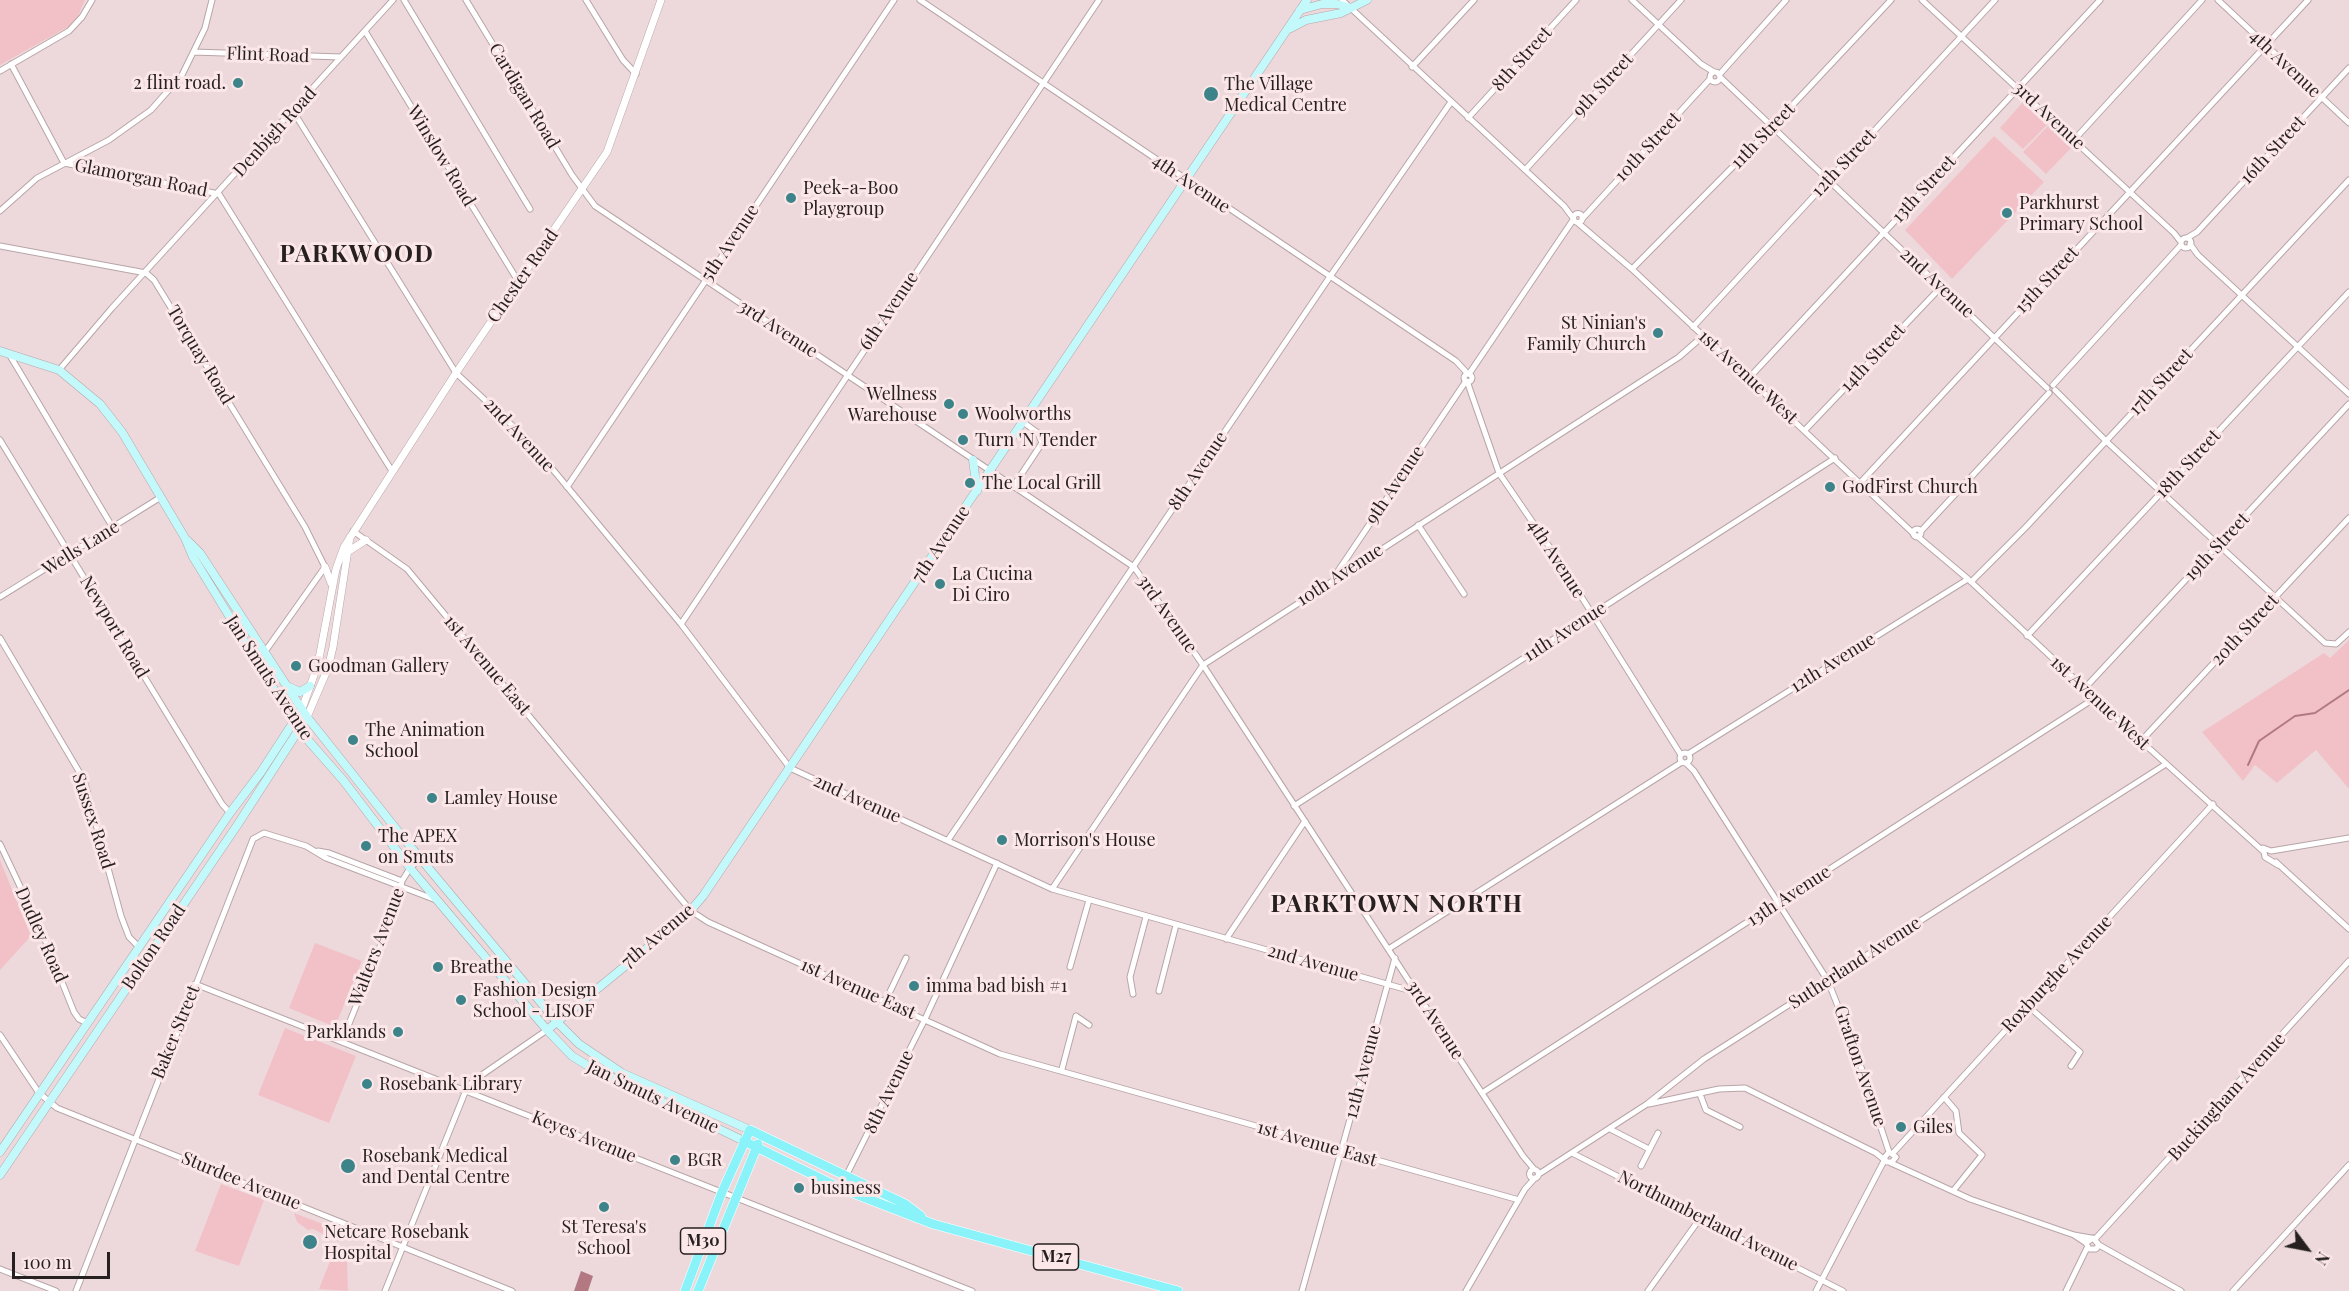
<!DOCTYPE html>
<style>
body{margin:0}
#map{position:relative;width:2349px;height:1291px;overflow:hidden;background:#edd9db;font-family:"Playfair Display",serif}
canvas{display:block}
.north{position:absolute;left:2277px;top:1219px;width:60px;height:60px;-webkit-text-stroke:4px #fbe6e8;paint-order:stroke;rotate:122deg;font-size:16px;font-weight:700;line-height:24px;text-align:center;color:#272021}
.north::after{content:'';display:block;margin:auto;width:21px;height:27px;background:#272021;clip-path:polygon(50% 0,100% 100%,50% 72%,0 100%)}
.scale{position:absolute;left:12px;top:1252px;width:98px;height:27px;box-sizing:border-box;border:3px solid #272021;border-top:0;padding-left:8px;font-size:18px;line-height:21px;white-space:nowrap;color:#272021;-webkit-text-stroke:4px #fbe6e8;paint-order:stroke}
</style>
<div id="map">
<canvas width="2349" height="1291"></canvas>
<div class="north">N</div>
<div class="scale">100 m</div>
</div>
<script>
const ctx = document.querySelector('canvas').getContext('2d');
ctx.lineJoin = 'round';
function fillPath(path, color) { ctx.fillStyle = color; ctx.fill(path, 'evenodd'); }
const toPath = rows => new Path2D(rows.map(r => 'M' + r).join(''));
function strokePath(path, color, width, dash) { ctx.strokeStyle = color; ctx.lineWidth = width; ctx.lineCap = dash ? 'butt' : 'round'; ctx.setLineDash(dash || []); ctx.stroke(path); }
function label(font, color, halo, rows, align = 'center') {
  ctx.font = font + ' "Playfair Display",serif'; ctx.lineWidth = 6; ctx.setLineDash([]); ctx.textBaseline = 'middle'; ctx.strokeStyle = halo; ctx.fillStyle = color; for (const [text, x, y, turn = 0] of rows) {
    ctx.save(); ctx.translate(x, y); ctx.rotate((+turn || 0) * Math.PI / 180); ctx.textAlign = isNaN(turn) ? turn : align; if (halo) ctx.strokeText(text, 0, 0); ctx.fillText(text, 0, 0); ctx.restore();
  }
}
fillPath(toPath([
 [0,0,85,0,75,23,0,65],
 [2023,102,2047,125,2023,149,2000,128],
 [2048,126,2071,148,2046,174,2023,152],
 [1994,136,2044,182,1952,279,1905,230],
 [2349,640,2349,789,2316,750,2277,783,2255,765,2243,781,2202,732,2324,653,2330,658],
 [0,860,31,936,0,970],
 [315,943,362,961,335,1027,289,1008],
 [285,1028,356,1056,329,1123,258,1095],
 [221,1184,264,1200,239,1266,195,1251],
 [294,1213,347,1233,346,1237,337,1241,313,1229,308,1230,297,1222],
 [334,1251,351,1255,347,1263,348,1291,319,1289]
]), '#f2c1c8');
fillPath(toPath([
 [581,1271,593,1276,588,1291,574,1291]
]), '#b27982');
strokePath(toPath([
 [2248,765,2259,741,2295,716,2315,713,2349,690]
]), '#b27982', 2);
const minor = toPath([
 [404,0,530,209],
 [466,0,572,175,595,206,1134,567,1203,665,1523,1156,1534,1169],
 [586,0,623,60,636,74],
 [920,0,1456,361,1468,374],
 [1342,0,1564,206,1573,218],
 [1632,0,1701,64,1714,72],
 [1922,0,2174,233,2181,242],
 [2218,0,2349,123],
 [365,31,518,281],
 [194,52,341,57],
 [11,64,64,163,219,194,392,471],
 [1412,67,1474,0],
 [0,71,69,31,82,17,92,0],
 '1710 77a5 5 0 1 1 10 0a5 5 0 1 1-10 0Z',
 [1719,75,1786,0],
 [1720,77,2047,388],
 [293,111,456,373,530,442,681,624,790,768,1052,889,1415,992],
 [1468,118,1576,0],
 [2074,140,2202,0],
 [1525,170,1681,0],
 [0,211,37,178,109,140,151,110,182,75,205,28,212,0],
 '1573.5 218a4.5 4.5 0 1 1 9 0a4.5 4.5 0 1 1-9 0Z',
 [1582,219,1710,79],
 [1578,223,1632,269,1914,534],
 [2187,238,2197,232,2349,68],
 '2181 243a5 5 0 1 1 10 0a5 5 0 1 1-10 0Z',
 [2190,244,2198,255,2349,394],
 [0,246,146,273,154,280,305,527,325,567,264,653],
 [1632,269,1771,128,1891,0],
 [1693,327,1995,0],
 [9,354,113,528],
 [59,370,112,308,393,0],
 [1469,374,1573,220],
 '1464 378a4 4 0 1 1 8 0a4 4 0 1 1-8 0Z',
 [1749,378,2100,0],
 [1467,381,1499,473,1557,558,1681,755],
 [2053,385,2181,245],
 [2055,390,2106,441,2325,643,2336,644,2349,632],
 [1805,430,1941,287],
 [0,440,222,804,230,813],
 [1861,482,2308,0],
 [567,487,894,0],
 [1013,487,1042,443,1038,433,1023,422],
 [1418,525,1464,594],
 '1913 533a4 4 0 1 1 8 0a4 4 0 1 1-8 0Z',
 [353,531,407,569,691,911,708,922,1000,1054,1519,1200],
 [1921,531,2049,393],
 [1917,536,1968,579,2141,741,2264,852,2265,857,2278,865],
 [1334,577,1466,381],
 [1971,582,2026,527,2349,180],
 [0,597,161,497],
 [681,624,1099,0],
 [2027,636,2349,292],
 [0,638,84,780,121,916,129,937,138,946],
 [2084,689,2349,404],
 [2141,741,2349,518],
 '1680 758a5 5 0 1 1 10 0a5 5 0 1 1-10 0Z',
 [1688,754,1968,579],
 [1686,763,1694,771,1828,981,1856,1052,1889,1152],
 [1294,806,1835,458],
 [948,840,1329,278,1451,102],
 [0,844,44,937,74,1012,79,1019,87,1023],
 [2263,848,2271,851,2349,838],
 [318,851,329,853,402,881],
 [2276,862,2349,929],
 [1052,889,1203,665,1679,357,1703,336],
 [1226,939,1305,821],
 [1390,948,1682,762],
 [1070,967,1089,900],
 [195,984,972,1291],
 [1159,991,1176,925],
 [1133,994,1130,977,1146,917],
 [885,1002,906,958],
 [2027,1005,2080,1052,2071,1066],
 [0,1035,39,1093,57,1108,512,1291],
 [342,1041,398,902,402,881,410,868,421,858],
 [1062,1069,1076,1016,1089,1025],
 [1482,1093,2095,698],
 [1700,1094,1706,1110,1740,1127],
 [1944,1097,1956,1111,1959,1133,1982,1155,1953,1191],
 [1649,1104,1719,1089,1745,1088,1876,1153,1887,1162,1892,1162,1896,1157,1889,1152,1885,1157],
 [1610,1129,1649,1149],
 [1572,1153,1843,1291],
 [1893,1153,2213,804],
 [1891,1163,1970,1199,2074,1235,2091,1238],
 [1641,1166,1658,1133],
 '1529.5 1174a4.5 4.5 0 1 1 9 0a4.5 4.5 0 1 1-9 0Z',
 [1539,1174,1647,1104,1704,1059,2166,764],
 [840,1188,925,1019,997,863],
 [2074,1235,2086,1243,2089,1249,2096,1249,2099,1245,2093,1238,2086,1243],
 [2096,1238,2349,961],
 [2099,1245,2181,1291],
 [0,1269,56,1291],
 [76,1291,253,839,264,833,306,846,326,858,436,900],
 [385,1291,466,1090,473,1081,547,1030],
 [1302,1291,1395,958],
 [1466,1291,1525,1189,1535,1178],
 [1648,1291,1701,1217],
 [1816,1291,1885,1159],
 [2066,1291,2087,1248],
 [2233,1291,2349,1165]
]);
const tertiary = toPath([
 [349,551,366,540],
 [325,567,331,583],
 [302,709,318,664,336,569,344,547,456,373,607,152,661,0],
 [307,717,328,668,333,647,350,537]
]);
const secondary = toPath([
 [1300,10,1322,4,1337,4,1351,8],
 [1291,28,1306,20,1341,13,1367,0],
 [0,351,59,370,100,404,122,432,185,538,193,557,299,730,343,780,410,868,547,1030,572,1056,590,1067,744,1141],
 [973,460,977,491],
 [188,541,200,553,307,717,405,840,558,1023,579,1044,622,1073,750,1130],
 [287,686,300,692,310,686],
 [547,1030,685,917,703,896,1307,0],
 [0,1152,230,813,261,772,302,709],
 [0,1175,238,824,307,717]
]);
const primary = toPath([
 [744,1141,840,1188,933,1224,1178,1291],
 [685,1291,722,1192,750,1130,905,1204,921,1216],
 [698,1291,758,1144]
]);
strokePath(minor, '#b8a5a7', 7);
strokePath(tertiary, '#b8a5a7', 8);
strokePath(secondary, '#b8a5a7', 9);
strokePath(primary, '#fff', 10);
strokePath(minor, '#fff', 5);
strokePath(tertiary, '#fff', 7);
strokePath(secondary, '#c4f9fc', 8);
strokePath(primary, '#8af3fa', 9);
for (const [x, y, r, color] of [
 [238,83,6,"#3c8489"],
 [1211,94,8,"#3c8489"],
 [791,198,6,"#3c8489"],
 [2007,213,6,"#3c8489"],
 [1658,333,6,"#3c8489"],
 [949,404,6,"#3c8489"],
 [963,414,6,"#3c8489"],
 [963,440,6,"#3c8489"],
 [970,483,6,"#3c8489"],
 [1830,487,6,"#3c8489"],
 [940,584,6,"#3c8489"],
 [296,666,6,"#3c8489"],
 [353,740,6,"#3c8489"],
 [432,798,6,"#3c8489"],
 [1002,840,6,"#3c8489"],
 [366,846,6,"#3c8489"],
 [438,967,6,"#3c8489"],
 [914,986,6,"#3c8489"],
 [461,1000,6,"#3c8489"],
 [398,1032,6,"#3c8489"],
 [367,1084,6,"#3c8489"],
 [1901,1127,6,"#3c8489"],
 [675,1160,6,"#3c8489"],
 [348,1166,8,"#3c8489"],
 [799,1188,6,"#3c8489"],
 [604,1207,6,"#3c8489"],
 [310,1242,8,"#3c8489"]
]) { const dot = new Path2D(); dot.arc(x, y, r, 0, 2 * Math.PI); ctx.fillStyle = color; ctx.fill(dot); strokePath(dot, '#fbe6e8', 2); }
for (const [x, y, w] of [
 [703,1241,45],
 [1056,1257,45]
]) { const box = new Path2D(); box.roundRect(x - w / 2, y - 13, w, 26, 4.5); ctx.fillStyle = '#fbe6e8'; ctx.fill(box); strokePath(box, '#272021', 1.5); }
label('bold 16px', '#272021', null, [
 ["M30",703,1241],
 ["M27",1056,1257]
]);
label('18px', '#272021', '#fbe6e8', [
 ["Flint Road",268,55,2],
 ["8th Street",1522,59,-48],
 ["4th Avenue",2285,64,43],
 ["9th Street",1603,85,-47],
 ["Cardigan Road",524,96,59],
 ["3rd Avenue",2049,116,43],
 ["Denbigh Road",275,132,-48],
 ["11th Street",1763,136,-46],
 ["10th Street",1648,147,-47],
 ["16th Street",2273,150,-47],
 ["Winslow Road",441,156,59],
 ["12th Street",1844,163,-47],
 ["Glamorgan Road",141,178,11],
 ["4th Avenue",1191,184,34],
 ["13th Street",1924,189,-47],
 ["5th Avenue",730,243,-56],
 ["Chester Road",523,276,-55],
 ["15th Street",2047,280,-47],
 ["2nd Avenue",1937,283,43],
 ["6th Avenue",889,311,-56],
 ["3rd Avenue",778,329,33],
 ["Torquay Road",200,355,59],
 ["14th Street",1873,358,-47],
 ["1st Avenue West",1748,377,43],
 ["17th Street",2161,382,-47],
 ["2nd Avenue",519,435,47],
 ["18th Street",2188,464,-47],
 ["8th Avenue",1198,471,-56],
 ["9th Avenue",1395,485,-56],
 ["7th Avenue",941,544,-56],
 ["19th Street",2217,547,-47],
 ["Wells Lane",81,548,-32],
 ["4th Avenue",1556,559,57],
 ["10th Avenue",1340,575,-33],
 ["3rd Avenue",1167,614,55],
 ["Newport Road",114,627,59],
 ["20th Street",2245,630,-47],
 ["11th Avenue",1565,632,-33],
 ["12th Avenue",1833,663,-32],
 ["1st Avenue East",487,665,50],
 ["Jan Smuts Avenue",269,678,57],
 ["1st Avenue West",2100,703,43],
 ["2nd Avenue",857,799,24],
 ["Sussex Road",93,821,72],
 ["13th Avenue",1789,896,-33],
 ["Dudley Road",41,935,66],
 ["7th Avenue",658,936,-40],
 ["Bolton Road",154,947,-56],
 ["Walters Avenue",377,947,-69],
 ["2nd Avenue",1313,963,16],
 ["Sutherland Avenue",1855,963,-33],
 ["Roxburghe Avenue",2057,974,-47],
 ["1st Avenue East",858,989,24],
 ["3rd Avenue",1435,1020,57],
 ["Baker Street",176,1032,-68],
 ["Grafton Avenue",1860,1066,71],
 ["12th Avenue",1363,1072,-75],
 ["8th Avenue",889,1092,-64],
 ["Jan Smuts Avenue",653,1097,26],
 ["Buckingham Avenue",2227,1097,-48],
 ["Keyes Avenue",584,1137,22],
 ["1st Avenue East",1317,1144,16],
 ["Sturdee Avenue",241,1181,22],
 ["Northumberland Avenue",1708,1221,27]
]);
label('18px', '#272021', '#fbe6e8', [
 ["2 flint road.",226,83,"right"],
 ["The Village",1224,84],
 ["Medical Centre",1224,105],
 ["Peek-a-Boo",803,188],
 ["Playgroup",803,209],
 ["Parkhurst",2019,203],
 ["Primary School",2019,224],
 ["St Ninian's",1646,323,"right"],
 ["Family Church",1646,344,"right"],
 ["Wellness",937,394,"right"],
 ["Warehouse",937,415,"right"],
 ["Woolworths",975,414],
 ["Turn 'N Tender",975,440],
 ["The Local Grill",982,483],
 ["GodFirst Church",1842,487],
 ["La Cucina",952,574],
 ["Di Ciro",952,595],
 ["Goodman Gallery",308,666],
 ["The Animation",365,730],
 ["School",365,751],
 ["Lamley House",444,798],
 ["The APEX",378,836],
 ["on Smuts",378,857],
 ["Morrison's House",1014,840],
 ["Breathe",450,967],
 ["imma bad bish #1",926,986],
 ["Fashion Design",473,990],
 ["School - LISOF",473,1011],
 ["Parklands",386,1032,"right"],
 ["Rosebank Library",379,1084],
 ["Giles",1913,1127],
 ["Rosebank Medical",362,1156],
 ["and Dental Centre",362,1177],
 ["BGR",687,1160],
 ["business",811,1188],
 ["St Teresa's",604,1227,"center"],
 ["School",604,1248,"center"],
 ["Netcare Rosebank",324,1232],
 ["Hospital",324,1253]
], 'left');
ctx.letterSpacing = '1.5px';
label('bold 24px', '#272021', '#fbe6e8', [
 ["PARKWOOD",357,255],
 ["PARKTOWN NORTH",1397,905]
]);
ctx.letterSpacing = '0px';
</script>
